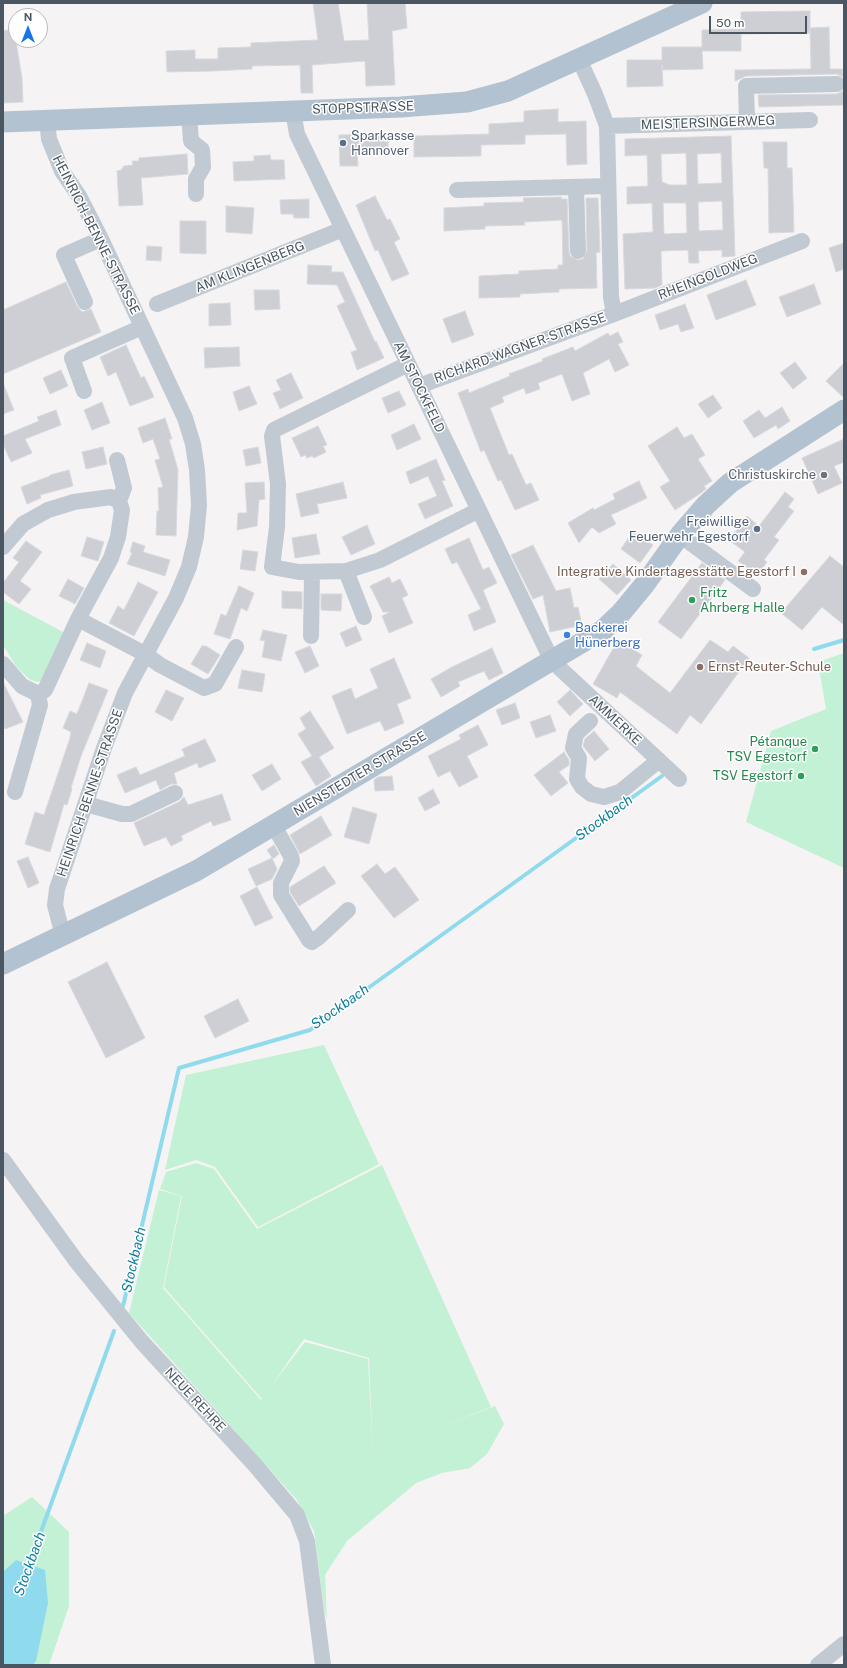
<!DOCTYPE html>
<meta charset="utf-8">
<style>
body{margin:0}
#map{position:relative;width:847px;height:1668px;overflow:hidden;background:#f5f3f3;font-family:"Public Sans",sans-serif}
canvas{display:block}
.frame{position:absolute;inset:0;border:4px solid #4a5661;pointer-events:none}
.north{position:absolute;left:8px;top:8px;width:40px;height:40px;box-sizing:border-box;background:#fff;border:1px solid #b7bbc0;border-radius:50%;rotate:0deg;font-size:11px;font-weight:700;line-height:16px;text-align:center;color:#4a5661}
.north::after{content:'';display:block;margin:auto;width:14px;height:18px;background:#1a73e8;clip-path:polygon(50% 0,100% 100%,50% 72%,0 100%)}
.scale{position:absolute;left:709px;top:16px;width:98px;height:18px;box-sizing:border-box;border:2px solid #4a5661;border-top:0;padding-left:5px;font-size:12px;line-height:14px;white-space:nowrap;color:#4a5661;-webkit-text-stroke:3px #fff;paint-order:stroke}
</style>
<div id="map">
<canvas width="847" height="1668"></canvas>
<div class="frame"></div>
<div class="north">N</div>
<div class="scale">50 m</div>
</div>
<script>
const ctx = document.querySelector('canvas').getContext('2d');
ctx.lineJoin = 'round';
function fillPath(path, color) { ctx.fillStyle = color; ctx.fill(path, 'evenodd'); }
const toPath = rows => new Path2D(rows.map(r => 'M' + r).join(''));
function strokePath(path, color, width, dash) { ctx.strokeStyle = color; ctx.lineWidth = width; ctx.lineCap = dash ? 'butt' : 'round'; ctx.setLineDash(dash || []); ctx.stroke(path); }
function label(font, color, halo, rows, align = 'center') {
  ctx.font = font + ' "Public Sans",sans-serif'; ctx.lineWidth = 3; ctx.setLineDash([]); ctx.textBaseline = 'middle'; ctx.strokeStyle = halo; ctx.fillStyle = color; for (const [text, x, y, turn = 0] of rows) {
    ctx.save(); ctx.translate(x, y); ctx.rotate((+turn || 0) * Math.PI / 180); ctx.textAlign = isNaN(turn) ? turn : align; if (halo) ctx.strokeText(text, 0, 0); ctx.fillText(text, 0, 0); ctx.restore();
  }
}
fillPath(toPath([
 [3,600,65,633,44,680,37,682,29,679,16,666,3,645],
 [844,653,844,868,746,822,771,731,826,709,818,662],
 [324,1045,379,1164,258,1227,215,1167,196,1160,165,1170,186,1075],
 [196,1163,214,1169,257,1229,382,1165,491,1407,430,1431,495,1406,504,1424,487,1454,470,1468,442,1473,416,1483,347,1541,325,1575,327,1620,324,1608,314,1531,297,1500,129,1313,159,1190,181,1196,163,1288,261,1400,262,1399,164,1287,182,1196,160,1189,166,1172],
 [304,1339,369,1358,373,1454,368,1359,305,1342,271,1386],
 [32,1497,69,1532,69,1606,49,1665,3,1665,3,1516]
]), '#c3f1d5');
fillPath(toPath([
 [16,1560,45,1570,48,1603,36,1661,33,1665,3,1665,3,1572]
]), '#90daee');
strokePath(toPath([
 [814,649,844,640],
 [123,1306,179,1068,310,1030,662,776],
 [27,1570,114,1331]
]), '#90daee', 4);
const building = toPath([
 [313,3,338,3,344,41,369,40,367,3,405,3,407,28,392,31,395,85,366,86,365,61,312,65,313,93,301,93,300,65,252,66,252,69,213,71,167,72,166,51,195,50,195,59,218,59,218,48,251,47,251,43,318,40,313,3],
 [810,11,810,33,741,34,741,51,702,51,703,69,662,70,662,64,663,86,627,87,627,60,662,60,662,47,702,47,702,30,741,29,741,12,810,11],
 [829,27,830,69,842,69,843,77,837,74,746,76,735,81,735,70,811,69,810,28,829,27],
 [14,29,22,78,23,102,3,103,3,31,14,29],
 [843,91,844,105,759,107,758,95,837,94,843,91],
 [558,109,558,122,586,121,587,164,567,165,566,134,525,135,525,144,481,145,481,156,414,157,414,136,489,134,489,124,524,122,524,111,558,109],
 [380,134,380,139,388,139,388,152,357,153,358,166,340,166,339,135,380,134],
 [731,136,735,256,722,257,722,250,698,251,699,263,689,263,688,250,661,251,662,285,655,288,625,289,623,234,653,232,652,203,627,204,627,187,648,186,647,155,625,156,625,139,731,136],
 [686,153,687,185,670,185,662,182,661,154,686,153],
 [721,153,722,183,698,184,697,154,721,153],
 [722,201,723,230,699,231,698,202,722,201],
 [663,203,686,203,687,233,664,234,663,203],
 [763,142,787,142,787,168,792,168,794,232,769,233,768,168,764,168,763,142],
 [187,154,188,174,141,178,143,205,119,206,117,171,121,170,124,166,133,165,132,161,139,161,139,158,187,154],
 [270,155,271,160,284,160,285,179,234,181,233,162,254,161,254,156,270,155],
 [375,196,387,220,390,219,400,239,394,242,409,274,392,281,378,250,375,251,356,205,375,196],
 [561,197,561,199,567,199,569,252,570,256,578,260,583,259,587,251,586,198,598,198,600,252,596,253,597,288,559,289,559,292,520,294,520,297,479,298,479,276,519,274,519,271,558,269,558,265,563,265,562,220,524,222,525,225,485,226,485,229,444,231,444,208,484,206,484,203,524,202,523,198,561,197],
 [309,199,309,218,294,218,293,214,281,214,280,200,309,199],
 [226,206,254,208,252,234,226,232,226,206],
 [180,221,206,221,206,254,180,253,180,221],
 [844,243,844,269,836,272,829,248,844,243],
 [147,246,162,247,161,261,146,260,147,246],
 [308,265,332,266,331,272,343,272,375,342,376,341,384,358,357,370,351,352,357,350,337,306,345,302,337,285,307,284,308,265],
 [746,280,756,305,716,320,707,295,746,280],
 [66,282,77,306,82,312,91,309,101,332,3,374,3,310,66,282],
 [814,284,821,304,787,317,779,297,814,284],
 [254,290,279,290,280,309,255,310,254,290],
 [230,303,231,325,209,326,209,304,230,303],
 [685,304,694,328,681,332,678,324,660,330,655,315,685,304],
 [465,311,474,335,452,343,443,319,465,311],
 [618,332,623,342,618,344,629,365,615,372,609,359,583,373,590,394,572,401,562,374,538,383,540,389,526,394,524,388,502,397,504,402,490,408,509,455,512,454,526,485,531,483,539,500,515,510,501,480,498,481,484,450,481,452,458,393,468,389,469,393,510,376,509,374,543,361,542,359,573,347,575,351,608,333,610,336,618,332],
 [126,345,141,378,144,376,154,397,130,406,116,372,108,376,100,357,126,345],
 [239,347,240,366,205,368,204,348,239,347],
 [795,362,807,378,793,389,780,373,795,362],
 [844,363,844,398,826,381,844,363],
 [61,370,68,386,50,394,43,378,61,370],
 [291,373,303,398,280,409,273,393,281,390,276,380,291,373],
 [3,383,14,410,3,414,3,383],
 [249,386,257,404,239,411,233,392,249,386],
 [399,391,406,405,388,413,382,398,399,391],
 [713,395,722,408,708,418,698,404,713,395],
 [102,402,110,423,92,430,84,410,102,402],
 [782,407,790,421,778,429,776,425,754,438,743,421,759,410,765,418,782,407],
 [56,410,61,425,25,439,32,453,11,462,3,444,3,436,39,421,37,417,56,410],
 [165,418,172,439,169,439,178,470,176,536,156,535,157,511,159,511,158,488,163,487,155,460,160,459,153,439,143,443,138,428,165,418],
 [414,424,421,439,397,450,391,435,414,424],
 [318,426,327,445,323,446,326,452,314,458,312,456,307,458,305,455,301,457,292,438,318,426],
 [677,427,684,438,692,434,705,455,698,459,712,481,704,486,706,489,701,493,675,510,660,487,670,481,648,446,677,427],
 [844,439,844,462,834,466,842,483,818,494,802,458,844,439],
 [103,447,107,464,86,469,82,452,103,447],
 [258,447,261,463,246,466,243,450,258,447],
 [436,459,445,480,442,481,453,506,425,519,418,504,437,496,428,476,410,484,406,472,436,459],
 [69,470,73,486,40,495,41,498,27,504,21,487,50,476,50,475,69,470],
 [639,481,647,498,611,515,616,524,599,533,592,527,579,543,568,523,593,508,594,510,615,499,613,494,639,481],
 [264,482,265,499,259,500,257,526,237,530,238,513,247,513,245,483,264,482],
 [343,482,347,498,317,504,319,513,301,517,296,494,343,482],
 [785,492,794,499,788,507,794,511,774,537,779,540,764,560,767,562,757,575,738,561,745,552,729,540,747,516,759,526,785,492],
 [367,525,375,544,351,555,342,537,367,525],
 [633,531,653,545,640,563,621,549,633,531],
 [316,534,320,554,295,558,292,538,316,534],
 [87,537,104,542,98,561,81,556,87,537],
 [469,538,483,570,489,567,497,583,483,590,496,622,474,631,468,615,481,609,457,562,452,564,445,549,469,538],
 [26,541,42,552,20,581,31,589,19,604,3,592,3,583,19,562,13,558,26,541],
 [133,542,145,546,143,552,170,560,165,576,127,564,132,553,130,552,133,542],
 [533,545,556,591,570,588,574,608,578,607,582,625,550,632,543,595,533,599,511,555,533,545],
 [243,550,258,552,255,571,240,569,243,550],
 [830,556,844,567,844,625,822,607,802,630,781,613,830,556],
 [702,563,725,580,681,639,658,622,702,563],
 [613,564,631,580,617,595,599,579,613,564],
 [389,577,392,583,400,579,408,595,402,598,413,623,389,633,382,616,390,612,383,612,370,586,389,577],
 [68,579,84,588,75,604,59,596,68,579],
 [138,582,158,592,134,636,109,623,118,606,124,610,138,582],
 [239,586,254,593,247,611,241,608,230,639,214,634,221,614,226,616,239,586],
 [282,591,302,592,302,609,282,608,282,591],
 [321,594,342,594,341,611,321,610,321,594],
 [356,626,362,640,346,647,340,633,356,626],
 [263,630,287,635,281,661,262,657,265,641,260,640,263,630],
 [618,640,642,655,636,666,670,693,710,640,728,652,733,646,749,658,701,724,690,715,677,734,620,692,617,698,593,684,618,640],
 [87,643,106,651,100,668,80,660,87,643],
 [202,646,206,646,220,655,208,674,191,664,202,646],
 [310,646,319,666,305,673,295,652,310,646],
 [492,648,503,673,489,680,484,671,458,682,460,686,441,697,431,679,452,667,492,648],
 [394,658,411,698,397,704,404,723,385,731,380,721,347,734,332,696,351,688,355,699,378,688,370,669,394,658],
 [242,670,265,674,262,692,238,688,242,670],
 [3,682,23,722,5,729,3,723,3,682],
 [89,683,108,690,81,756,71,788,72,789,67,805,64,804,50,852,25,844,35,812,44,815,70,738,71,732,63,728,70,711,77,714,89,683],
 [166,690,184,698,172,721,155,712,166,690],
 [570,690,583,704,570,716,557,702,570,690],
 [515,703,520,718,502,725,496,710,515,703],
 [310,711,334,748,319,757,331,776,316,786,301,762,312,756,298,734,306,729,300,718,310,711],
 [550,715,556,731,536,738,530,722,550,715],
 [478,725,488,745,467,756,478,777,459,787,450,771,438,777,428,756,461,739,459,735,478,725],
 [594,731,609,749,595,761,583,746,585,739,594,731],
 [205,739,216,761,199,768,197,763,174,773,177,784,171,784,160,790,156,780,125,793,117,775,136,767,140,775,185,756,182,749,205,739],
 [564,752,569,760,569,765,559,772,568,783,551,796,534,775,564,752],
 [272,764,281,779,262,791,252,775,272,764],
 [392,776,394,790,375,791,374,780,378,777,392,776],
 [433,789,440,803,425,811,418,798,433,789],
 [222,794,231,820,213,826,211,821,181,836,183,840,171,846,166,837,144,846,134,823,179,802,184,797,188,805,222,794],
 [353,807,377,814,369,844,344,837,353,807],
 [321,816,332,835,300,854,290,835,321,816],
 [274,845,279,854,273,859,267,850,274,845],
 [28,857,39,883,28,888,17,861,28,857],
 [272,858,277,869,272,879,256,886,248,869,272,858],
 [377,864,385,874,395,867,419,900,394,918,361,876,377,864],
 [324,866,336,883,299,906,290,892,290,887,324,866],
 [257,887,273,918,255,926,240,896,257,887],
 [107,962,145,1038,106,1058,68,982,107,962],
 [238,999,249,1021,215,1038,204,1016,238,999]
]);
fillPath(building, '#cdcfd5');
strokePath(building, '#d7d9de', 1);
strokePath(toPath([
 [293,111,297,134,552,661,679,779],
 [189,114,191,141,202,150,203,167,196,179,196,194],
 [47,120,49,139,62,171,79,196,101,239,185,418,193,444,197,470,199,505,196,537,189,567,176,598,125,693,104,748,57,889,55,905,63,936],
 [747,122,746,86,837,84],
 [607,126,810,120],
 [576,187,578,251],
 [457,190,608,186],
 [85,302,64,255,101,239],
 [157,304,343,229],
 [614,314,802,241],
 [408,364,274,430,272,436,278,484,277,527,272,567,299,572,346,571,380,560,479,510],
 [419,386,614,314,611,297,607,126,595,94,579,59],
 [84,391,72,358,142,327],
 [117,460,124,488,119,501],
 [680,535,753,589],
 [3,547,23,524,48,510,74,502,111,497,119,501,122,510,118,537,111,558,78,619,45,690,38,694,22,686,3,664],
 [346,571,364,617],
 [78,619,145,654,160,665,204,688,215,684,236,647],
 [311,636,312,573],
 [590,721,576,734,573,748,579,758,577,779,582,787,591,794,604,797,620,792,659,760],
 [15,792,40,705,38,694],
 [86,804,122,814,131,814,175,793],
 [274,826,291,856,292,861,281,883,281,895,309,940,312,942,319,937,348,910],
 [3,1160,77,1262,142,1342,255,1465,297,1515,307,1541,323,1665],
 [818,1665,844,1644]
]), '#c1cad2', 16);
strokePath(toPath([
 [3,122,401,107,467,102,508,91,702,3],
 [3,964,196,871,603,630,621,613,645,584,680,535,706,505,730,483,844,410]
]), '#b3c2d1', 21);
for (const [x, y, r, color] of [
 [343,143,4,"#5c6f8a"],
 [824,475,4,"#6b7280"],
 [757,529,4,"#5c6f8a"],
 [804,572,4,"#8d6e63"],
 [692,600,4,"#2e9e5b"],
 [567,635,4,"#3f7fe0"],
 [700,667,4,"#8d6e63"],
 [815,749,4,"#2e9e5b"],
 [801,776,4,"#2e9e5b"]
]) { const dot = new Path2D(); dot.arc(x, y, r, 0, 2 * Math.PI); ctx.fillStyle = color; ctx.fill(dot); strokePath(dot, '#fff', 1.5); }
label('13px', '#4a5661', '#fff', [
 ["STOPPSTRASSE",363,108,-2],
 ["MEISTERSINGERWEG",708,123,-2],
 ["HEINRICH-BENNE-STRASSE",96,235,63],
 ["AM KLINGENBERG",250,267,-22],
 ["RHEINGOLDWEG",708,277,-21],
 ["RICHARD-WAGNER-STRASSE",520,348,-20],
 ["AM STOCKFELD",419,387,64],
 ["AMMERKE",615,720,43],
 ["NIENSTEDTER STRASSE",360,774,-31],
 ["HEINRICH-BENNE-STRASSE",90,793,-71],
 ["NEUE REHRE",195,1400,47]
]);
label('13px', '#4e5e75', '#fff', [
 ["Sparkasse",351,136],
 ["Hannover",351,151],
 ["Freiwillige",749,522,"right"],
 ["Feuerwehr Egestorf",749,537,"right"]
], 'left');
label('13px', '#5b616d', '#fff', [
 ["Christuskirche",816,475]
], 'right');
label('13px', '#785e54', '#fff', [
 ["Integrative Kindertagesstätte Egestorf I",796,572],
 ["Ernst-Reuter-Schule",708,667,"left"]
], 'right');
label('13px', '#27864d', '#fff', [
 ["Fritz",700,593,"left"],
 ["Ahrberg Halle",700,608,"left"],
 ["Pétanque",807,742],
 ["TSV Egestorf",807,757],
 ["TSV Egestorf",793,776]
], 'right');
label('13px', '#366cbe', '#fff', [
 ["Backerei",575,628],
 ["Hünerberg",575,643]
], 'left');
label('italic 14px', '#0c7c9b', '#fff', [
 ["Stockbach",604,818,-36],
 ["Stockbach",340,1007,-35],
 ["Stockbach",134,1260,-77],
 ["Stockbach",30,1564,-70]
]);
</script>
